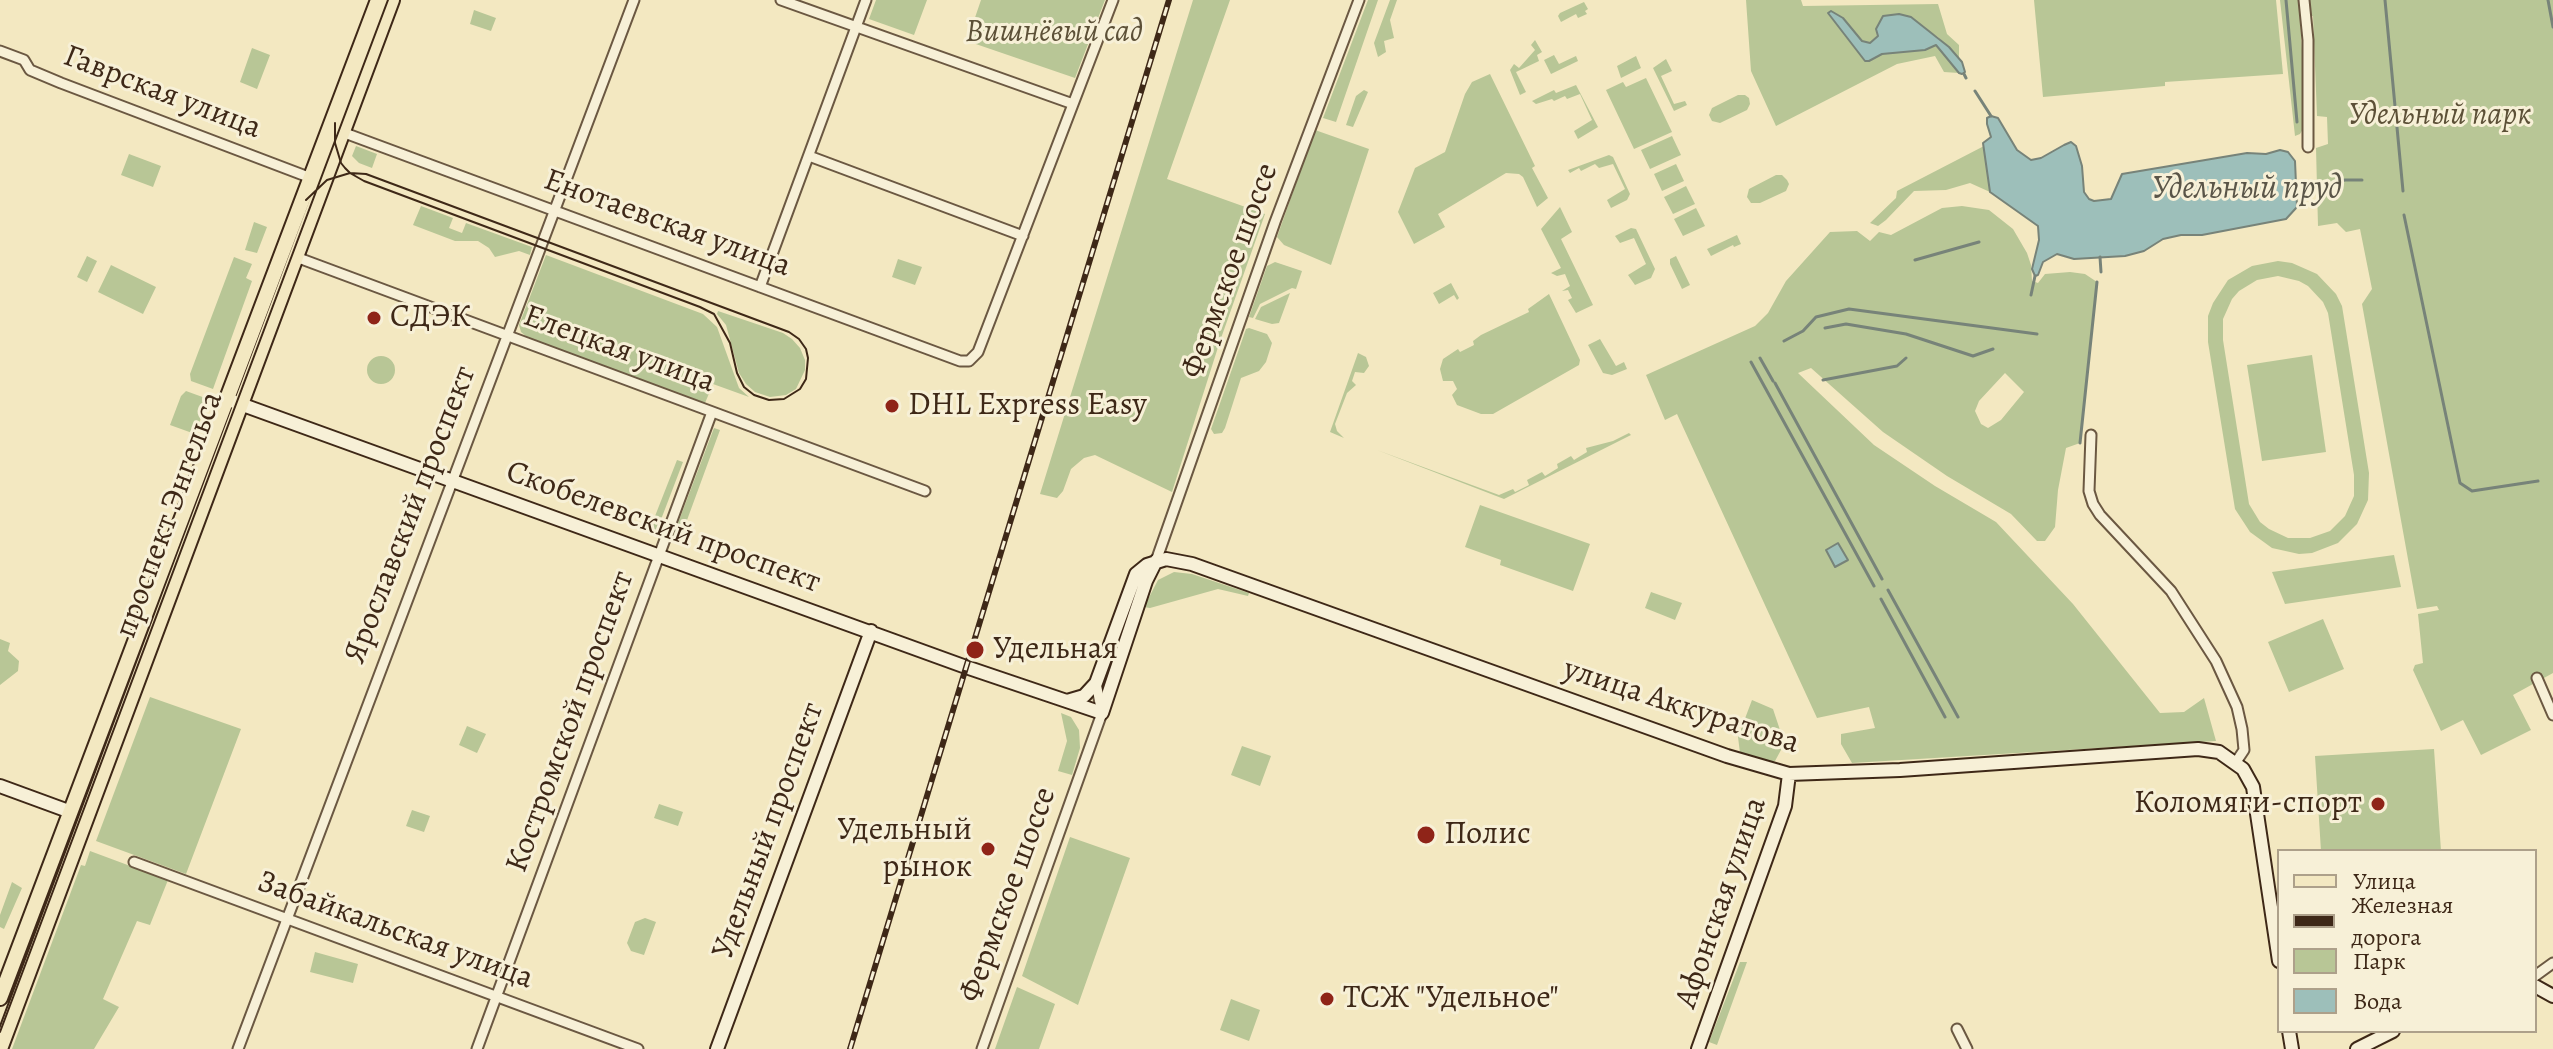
<!DOCTYPE html>
<meta charset="utf-8">
<style>
body{margin:0}
#map{position:relative;width:2553px;height:1049px;overflow:hidden;background:#f3e8c1;font-family:Alegreya,serif}
canvas{display:block}
.legend{position:absolute;left:2277px;top:849px;width:260px;height:184px;box-sizing:border-box;background:#f7f0d7;border:2px solid #ada08a;margin:0;padding:10px 14px;list-style:none;font-size:24px;color:#3e2817}
.legend li{display:flex;align-items:center;gap:16px;height:40px}
.legend b{width:40px;border:2px solid #ada08a}
</style>
<div id="map">
<canvas width="2553" height="1049"></canvas>
<ul class="legend">
<li><b style="height:10px;background:#f3e8c1"></b>Улица</li>
<li><b style="height:10px;background:#3e2817"></b>Железная дорога</li>
<li><b style="height:22px;background:#b8c696"></b>Парк</li>
<li><b style="height:22px;background:#9dbfba"></b>Вода</li>
</ul>
</div>
<script>
const ctx = document.querySelector('canvas').getContext('2d');
ctx.lineJoin = 'round';
function fillPath(path, color) { ctx.fillStyle = color; ctx.fill(path, 'evenodd'); }
const toPath = rows => new Path2D(rows.map(r => 'M' + r).join(''));
function strokePath(path, color, width, dash) { ctx.strokeStyle = color; ctx.lineWidth = width; ctx.lineCap = dash ? 'butt' : 'round'; ctx.setLineDash(dash || []); ctx.stroke(path); }
function label(font, color, halo, rows, align = 'center') {
  ctx.font = font + ' Alegreya,serif'; ctx.lineWidth = 6; ctx.setLineDash([]); ctx.textBaseline = 'middle'; ctx.strokeStyle = halo; ctx.fillStyle = color; for (const [text, x, y, turn = 0] of rows) {
    ctx.save(); ctx.translate(x, y); ctx.rotate((+turn || 0) * Math.PI / 180); ctx.textAlign = isNaN(turn) ? turn : align; if (halo) ctx.strokeText(text, 0, 0); ctx.fillText(text, 0, 0); ctx.restore();
  }
}
fillPath(toPath([
 [876,0,927,0,914,35,869,19],
 [981,0,1105,0,1075,78,967,41],
 [1193,0,1230,0,1167,179,1265,214,1220,341,1172,492,1095,455,1084,458,1071,469,1063,491,1057,498,1040,494],
 [1368,0,1378,0,1336,122,1323,118],
 [1390,0,1397,0,1390,20,1394,38,1384,41,1386,52,1378,57,1374,43],
 [1746,0,1801,0,1803,6,1938,4,1947,34,1959,45,1959,59,1938,37,1924,28,1878,35,1870,43,1862,41,1843,18,1828,13,1865,61,1869,61,1882,54,1925,50,1936,44,1959,73,1944,72,1935,56,1897,64,1776,126,1751,71],
 [2034,0,2276,0,2283,74,2165,82,2165,86,2043,97],
 [2280,0,2553,0,2553,673,2513,695,2531,730,2481,755,2463,720,2441,731,2413,670,2415,665,2423,663,2418,614,2439,610,2437,606,2417,609,2362,304,2372,289,2360,229,2346,232,2337,223,2318,226,2316,148,2328,144,2327,117,2317,116,2313,16,2300,17,2305,101,2303,129,2300,134,2295,136],
 [1584,2,1588,9,1585,11,1587,14,1578,18,1576,14,1561,22,1558,16,1560,13],
 [474,10,496,18,491,31,470,24],
 [1535,40,1542,52,1537,55,1539,61,1516,72,1526,92,1520,95,1510,70,1514,64,1519,68,1535,50,1531,45],
 [252,48,270,55,257,89,240,82],
 [1554,55,1559,64,1576,56,1578,61,1551,74,1544,60],
 [1636,56,1641,68,1621,78,1617,66],
 [1666,59,1672,71,1661,76,1674,104,1685,101,1687,105,1674,111,1653,68],
 [1490,74,1535,166,1532,168,1548,198,1537,207,1523,177,1519,174,1506,173,1438,214,1445,227,1414,244,1398,212,1415,168,1445,152,1465,94,1472,82],
 [1646,78,1672,132,1634,149,1606,90,1623,82,1626,87],
 [1576,85,1598,127,1578,139,1574,131,1592,120,1580,94,1567,99,1565,96,1554,101,1552,99,1536,104,1532,101,1554,90,1556,93],
 [1364,90,1368,92,1353,127,1346,125,1356,96],
 [1738,95,1745,95,1749,98,1750,104,1747,110,1720,123,1712,121,1709,115,1712,108],
 [1315,130,1369,149,1331,265,1284,245,1277,237],
 [1672,136,1681,155,1650,169,1641,150],
 [356,146,377,154,372,168,359,163,352,156],
 [1984,146,1990,192,1970,183,1946,190,1914,191,1886,220,1878,226,1870,223,1896,198,1897,191],
 [129,154,161,166,153,187,121,175],
 [1609,155,1613,157,1630,194,1627,200,1611,208,1607,200,1625,189,1613,164,1599,168,1595,164,1581,171,1579,168,1570,173,1568,170],
 [1676,164,1684,181,1662,191,1654,174],
 [1776,175,1782,175,1787,180,1789,184,1786,191,1760,203,1751,203,1747,197,1749,189],
 [1686,186,1695,204,1673,214,1664,197],
 [421,206,453,218,449,228,462,233,466,223,532,247,530,255,519,251,495,257,489,248,478,241,455,241,413,225],
 [1962,206,1989,210,2013,229,2027,253,2031,265,2032,281,2038,283,2045,274,2070,272,2085,274,2097,282,2080,443,2066,448,2058,490,2055,527,2045,541,2037,541,2011,514,1947,476,1883,432,1811,368,1798,373,1874,445,1935,486,1996,522,2073,604,2160,713,2184,712,2204,698,2216,741,1852,763,1841,744,1841,734,1875,728,1869,707,1817,718,1677,414,1665,420,1646,375,1755,326,1768,313,1786,281,1830,232,1857,231,1870,241,1879,232,1891,235,1942,208],
 [2005,373,2024,392,2001,420,1988,428,1981,424,1975,411,1979,401],
 [1560,207,1572,232,1561,239,1593,305,1576,313,1568,300,1572,298,1568,290,1562,291,1570,286,1565,274,1557,276,1551,273,1561,268,1541,229],
 [1696,208,1705,226,1683,236,1674,219],
 [254,222,267,227,257,253,245,250],
 [1631,228,1636,229,1655,269,1651,278,1635,285,1628,275,1646,264,1634,238,1620,243,1615,236],
 [1737,235,1741,244,1734,247,1733,245,1711,256,1707,249],
 [546,255,703,314,717,327,739,388,749,397,713,384,705,403,527,337,521,332,519,325],
 [87,256,97,261,87,282,77,277],
 [1676,256,1690,285,1682,289,1670,264,1670,259],
 [234,257,252,264,246,278,252,281,213,389,191,381,190,374],
 [898,259,922,267,915,285,892,277],
 [2278,261,2292,263,2317,274,2336,294,2342,306,2369,473,2368,500,2357,524,2338,543,2312,553,2299,554,2272,548,2250,532,2235,509,2208,342,2208,316,2213,303,2228,280,2252,266],
 [2278,276,2299,281,2308,286,2323,302,2328,313,2354,475,2354,496,2345,516,2330,531,2310,538,2288,538,2269,529,2260,522,2249,504,2223,340,2223,319,2232,299,2239,291,2257,280],
 [1275,262,1302,271,1296,289,1292,288,1260,304,1253,318,1249,317,1267,266],
 [111,265,156,287,143,314,98,292],
 [1451,283,1459,298,1457,300,1454,295,1439,304,1433,293],
 [1290,293,1279,323,1272,324,1255,319,1261,307],
 [1549,294,1580,360,1579,365,1493,414,1481,414,1457,405,1452,395,1457,389,1453,381,1443,381,1440,369,1443,359,1458,349,1460,352,1474,345,1473,341,1481,335,1529,312,1528,309],
 [718,311,783,333,792,339,800,348,805,360,805,370,796,389,786,395,770,397,755,392,746,384,739,373,726,325,717,314],
 [1249,328,1267,334,1272,343,1266,362,1259,371,1241,378,1225,428,1222,433,1214,434,1211,429,1246,329],
 [1600,339,1616,366,1624,362,1627,369,1612,375,1603,373,1588,345],
 [1358,353,1366,357,1369,366,1364,373,1355,372,1352,381,1356,385,1347,393,1335,424,1337,431,1344,438,1330,432],
 [2312,355,2326,452,2262,461,2247,365],
 '367 370a14 14 0 1 1 28 0a14 14 0 1 1-28 0Z',
 [186,391,208,399,195,434,170,425,181,396],
 [714,428,720,430,679,542,672,539],
 [1629,433,1631,435,1504,499,1377,450,1499,495,1513,489,1515,492,1529,485,1527,480,1542,472,1545,476,1558,468,1557,464,1571,456,1574,460,1587,452,1586,448,1613,441],
 [677,460,683,462,657,530,652,535,648,534],
 [1480,505,1590,544,1573,591,1500,565,1501,560,1465,547],
 [2394,555,2401,587,2285,604,2272,572],
 [1174,572,1192,574,1249,593,1248,596,1218,589,1150,608,1144,607,1158,580],
 [1651,592,1682,603,1675,620,1645,608],
 [2323,619,2344,669,2289,692,2268,642],
 [0,639,10,643,8,651,19,661,18,671,0,685],
 [150,697,241,729,186,874,96,841],
 [1752,700,1773,709,1780,730,1781,750,1775,761,1769,762,1740,753,1738,737],
 [1061,713,1071,717,1079,730,1080,748,1072,775,1058,771,1067,741],
 [467,726,486,734,477,753,459,745],
 [1242,746,1271,756,1260,786,1231,775],
 [2434,749,2441,851,2321,851,2315,756],
 [659,804,683,812,678,826,654,818],
 [412,810,430,816,424,832,406,826],
 [1070,837,1130,858,1078,1005,1022,976],
 [90,851,168,880,150,925,137,921,103,999,119,1007,94,1049,12,1049,81,865,85,866],
 [12,882,22,888,4,929,0,927,0,915],
 [645,918,656,922,644,955,631,951,627,943,635,922],
 [315,952,358,964,353,983,310,972],
 [1740,962,1747,962,1717,1045,1709,1042],
 [1017,987,1055,1004,1039,1049,995,1049],
 [1231,999,1260,1010,1249,1041,1220,1030]
]), '#b8c696');
const water = toPath([
 [1831,11,1843,18,1862,41,1870,43,1878,36,1876,29,1883,16,1899,14,1911,17,1949,47,1962,62,1965,72,1962,74,1959,73,1936,45,1925,50,1882,54,1869,61,1865,61,1828,13,1831,11],
 [1991,116,1998,118,2017,150,2031,160,2041,158,2064,145,2071,142,2076,146,2082,166,2084,192,2089,199,2094,201,2111,199,2122,174,2247,153,2266,154,2280,150,2288,152,2295,161,2297,207,2286,219,2202,235,2181,235,2163,239,2144,251,2125,256,2074,259,2057,254,2043,262,2038,275,2035,276,2032,269,2039,240,2038,226,1990,192,1983,143,1991,137,1987,124,1987,118,1991,116],
 [1838,543,1848,560,1835,567,1826,550,1838,543]
]);
fillPath(water, '#9dbfba');
strokePath(water, '#778379', 2);
strokePath(toPath([
 [2286,0,2297,122],
 [2385,0,2403,191],
 [2548,0,2553,27],
 [1964,74,1966,78],
 [1975,91,1991,116],
 [2320,187,2345,180,2362,180],
 [2404,215,2460,483,2472,491,2538,481],
 [2100,257,2101,272],
 [1915,260,1979,242],
 [2031,295,2035,276],
 [1825,328,1846,324,1906,334,1973,356,1993,349],
 [1784,341,1803,331,1816,317,1849,309,2037,334],
 [1760,358,1773,381],
 [1751,362,1874,586],
 [1823,380,1897,366,1906,358],
 [1775,383,1882,579],
 [2080,443,2097,282],
 [1888,590,1958,717],
 [1881,599,1945,717]
]), '#778379', 3);
const street = toPath([
 [781,0,1073,104],
 [2304,0,2308,40,2308,147],
 [0,51,24,60,30,70,61,83,311,178],
 [342,132,960,361,969,361,978,352,1113,0],
 [809,156,1023,236],
 [296,257,925,491],
 [760,287,866,0],
 [2091,435,2089,491,2093,504,2100,515,2171,591,2216,661,2237,707,2242,729,2244,750,2236,762],
 [1156,561,1275,222,1359,0],
 [2537,678,2553,715],
 [134,862,638,1049],
 [2535,976,2553,963],
 [1957,1029,1967,1049],
 [238,1049,634,0],
 [477,1049,712,412],
 [982,1049,1102,713,1096,683]
]);
const secondary = toPath([
 [232,401,966,667,1102,713,1146,581,1156,561],
 [1067,701,1084,696,1096,683,1136,574,1147,565,1166,559,1192,564,1727,756,1789,774,1900,770,2198,749,2219,752,2243,769,2253,787,2279,961],
 [0,786,71,812],
 [2535,986,2553,996],
 [2289,1031,2292,1049],
 [717,1049,871,631],
 [1698,1049,1785,806,1789,774],
 [2357,1049,2393,1031]
]);
const primary = toPath([
 [0,998,378,0],
 [0,1049,392,0]
]);
strokePath(street, '#6b5842', 13);
strokePath(secondary, '#3e2817', 16);
strokePath(primary, '#3e2817', 18);
strokePath(street, '#f7f0d7', 9);
strokePath(secondary, '#f7f0d7', 12);
strokePath(primary, '#f3e8c1', 14);
strokePath(toPath([
 [306,200,327,180,350,173,366,174,789,332,799,339,806,349,808,358,806,379,800,389,784,399,769,400,754,395,744,387,737,373,730,343,714,314,700,307,364,181,350,173,345,168,341,163,335,143,335,123],
 [0,1032,388,0]
]), '#3e2817', 2);
const rail = toPath([
 [850,1049,1169,0]
]);
strokePath(rail, '#3e2817', 6);
strokePath(rail, '#f7f0d7', 3, [9]);
for (const [x, y, r, color] of [
 [374,318,8,"#8f2418"],
 [892,406,8,"#8f2418"],
 [975,650,10,"#8f2418"],
 [2378,804,8,"#8f2418"],
 [1426,835,10,"#8f2418"],
 [988,849,8,"#8f2418"],
 [1327,999,8,"#8f2418"]
]) { const dot = new Path2D(); dot.arc(x, y, r, 0, 2 * Math.PI); ctx.fillStyle = color; ctx.fill(dot); strokePath(dot, '#f7f0d7', 3); }
label('italic 32px', '#5c5037', '#f7f0d7', [
 ["Вишнёвый сад",1054,33],
 ["Удельный парк",2440,116]
]);
label('32px', '#3e2817', '#f7f0d7', [
 ["Гаврская улица",162,93,21],
 ["Енотаевская улица",667,224,20],
 ["Фермское шоссе",1231,271,-70],
 ["Елецкая улица",619,350,20],
 ["проспект Энгельса",170,515,-70],
 ["Ярославский проспект",411,515,-69],
 ["Скобелевский проспект",663,528,20],
 ["улица Аккуратова",1681,707,18],
 ["Костромской проспект",571,722,-70],
 ["Удельный проспект",769,831,-70],
 ["Фермское шоссе",1009,895,-70],
 ["Афонская улица",1722,903,-71],
 ["Забайкальская улица",395,931,20]
]);
label('32px', '#3e2817', '#f7f0d7', [
 ["СДЭК",390,318],
 ["DHL Express Easy",908,406],
 ["Удельная",993,650],
 ["Коломяги-спорт",2362,804,"right"],
 ["Удельный",972,831,"right"],
 ["рынок",972,868,"right"],
 ["Полис",1444,835],
 ["ТСЖ \"Удельное\"",1343,999]
], 'left');
label('italic 34px', '#5a5548', '#f7f0d7', [
 ["Удельный пруд",2247,190]
]);
</script>
